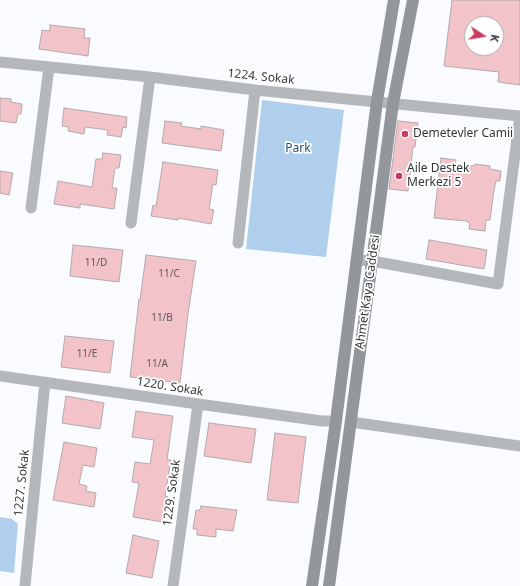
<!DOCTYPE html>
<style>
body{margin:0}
#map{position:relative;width:520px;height:586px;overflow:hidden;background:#f9fbfe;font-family:"Noto Sans",sans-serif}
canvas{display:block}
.north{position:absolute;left:464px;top:16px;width:40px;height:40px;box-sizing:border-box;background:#fff;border:1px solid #adaeaf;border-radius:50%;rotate:102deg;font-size:11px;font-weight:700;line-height:16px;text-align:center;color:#323537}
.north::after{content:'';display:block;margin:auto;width:14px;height:18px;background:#ca3b60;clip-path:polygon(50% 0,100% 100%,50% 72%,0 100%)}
</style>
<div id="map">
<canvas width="520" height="586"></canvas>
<div class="north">K</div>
</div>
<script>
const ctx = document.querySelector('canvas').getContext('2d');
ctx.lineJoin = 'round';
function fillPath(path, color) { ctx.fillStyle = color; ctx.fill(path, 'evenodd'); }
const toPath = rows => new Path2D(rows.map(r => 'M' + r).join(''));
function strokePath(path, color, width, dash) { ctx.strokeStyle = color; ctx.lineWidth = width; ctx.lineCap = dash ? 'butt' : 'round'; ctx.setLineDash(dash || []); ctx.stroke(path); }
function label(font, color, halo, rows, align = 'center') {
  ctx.font = font + ' "Noto Sans",sans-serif'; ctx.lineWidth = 3.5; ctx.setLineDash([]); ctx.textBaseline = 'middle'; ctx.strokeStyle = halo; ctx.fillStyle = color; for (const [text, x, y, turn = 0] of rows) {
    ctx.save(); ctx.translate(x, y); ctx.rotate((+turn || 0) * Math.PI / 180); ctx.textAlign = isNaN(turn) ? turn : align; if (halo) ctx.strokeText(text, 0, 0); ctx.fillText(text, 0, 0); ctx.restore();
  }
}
fillPath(toPath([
 [262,100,344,110,326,257,246,249],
 [0,517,12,519,18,524,14,573,0,571]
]), '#afcfed');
const building = toPath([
 [452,0,520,0,520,85,498,82,499,72,444,66,452,0],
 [472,24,496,24,496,48,472,48,472,24],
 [50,25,85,29,84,38,90,38,88,56,39,49,42,30,50,31,50,25],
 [0,98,11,99,11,102,22,104,21,114,18,114,16,123,0,121,0,98],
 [64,108,127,117,126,128,123,127,121,137,107,135,108,130,85,127,84,134,68,131,69,127,62,126,64,108],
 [165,121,182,123,181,126,201,129,201,126,224,130,221,151,162,143,165,121],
 [398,121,418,123,415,147,413,147,408,191,389,189,398,121],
 [103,153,121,155,119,168,115,168,112,188,117,188,114,209,80,204,80,208,54,204,58,181,92,187,96,159,102,159,103,153],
 [441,158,456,160,455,164,474,166,475,164,490,166,490,169,501,171,500,181,496,181,494,190,490,220,486,220,485,231,469,229,470,223,466,221,434,218,441,158],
 [163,162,218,170,216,185,213,184,209,209,214,210,211,224,178,218,178,220,151,216,153,205,156,206,163,162],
 [0,171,13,173,9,195,0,193,0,171],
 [429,240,487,250,484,269,426,259,429,240],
 [73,245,123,250,119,282,70,276,73,245],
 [146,255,196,261,188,314,180,383,130,377,139,299,140,300,146,255],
 [65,336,114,341,110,373,61,367,65,336],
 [66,396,104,403,100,429,62,423,66,396],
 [136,411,173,416,167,460,171,460,165,496,168,497,163,522,133,517,139,483,132,482,135,462,150,464,154,440,132,437,136,411],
 [209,423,256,429,251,463,204,456,209,423],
 [275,433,306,437,298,503,267,500,275,433],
 [64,442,97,448,94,467,83,465,79,484,87,486,86,491,96,493,94,507,53,500,64,442],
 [201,506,237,510,233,531,216,529,216,537,197,535,197,529,193,529,196,510,200,510,201,506],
 [133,535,159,541,152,578,126,573,133,535]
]);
fillPath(building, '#f2c3c9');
strokePath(building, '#b4aaab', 1);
strokePath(toPath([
 [0,62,150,77,255,90,520,116],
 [31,208,49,67],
 [131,223,150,77],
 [238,243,255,90],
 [356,260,372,261,498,284,520,116],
 [0,376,198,404,322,421,336,421],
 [351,422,520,446],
 [25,586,45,382],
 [173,586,198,404]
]), '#b5b8bb', 11);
strokePath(toPath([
 [312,586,336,421,377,101,394,0],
 [329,586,393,103,413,0]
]), '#93979b', 12);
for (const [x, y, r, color] of [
 [405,134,4,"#ca3b60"],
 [399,176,4,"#ca3b60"]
]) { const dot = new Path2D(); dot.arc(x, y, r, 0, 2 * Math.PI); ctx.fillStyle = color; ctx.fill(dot); strokePath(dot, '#fff', 1.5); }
label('10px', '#62585c', null, [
 ["11/D",96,263],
 ["11/C",169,274],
 ["11/B",162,318],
 ["11/E",87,354],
 ["11/A",157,364]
]);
label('12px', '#323537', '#fff', [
 ["1224. Sokak",261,77,6],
 ["Ahmet Kaya Caddesi",368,292,-82],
 ["1220. Sokak",170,387,9],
 ["1227. Sokak",22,483,-84],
 ["1229. Sokak",172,493,-82]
]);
label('12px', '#323537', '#fff', [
 ["Demetevler Camii",413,134],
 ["Aile Destek",407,169],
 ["Merkezi 5",407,183]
], 'left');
label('12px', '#1f4f77', '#fff', [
 ["Park",298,149]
]);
</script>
